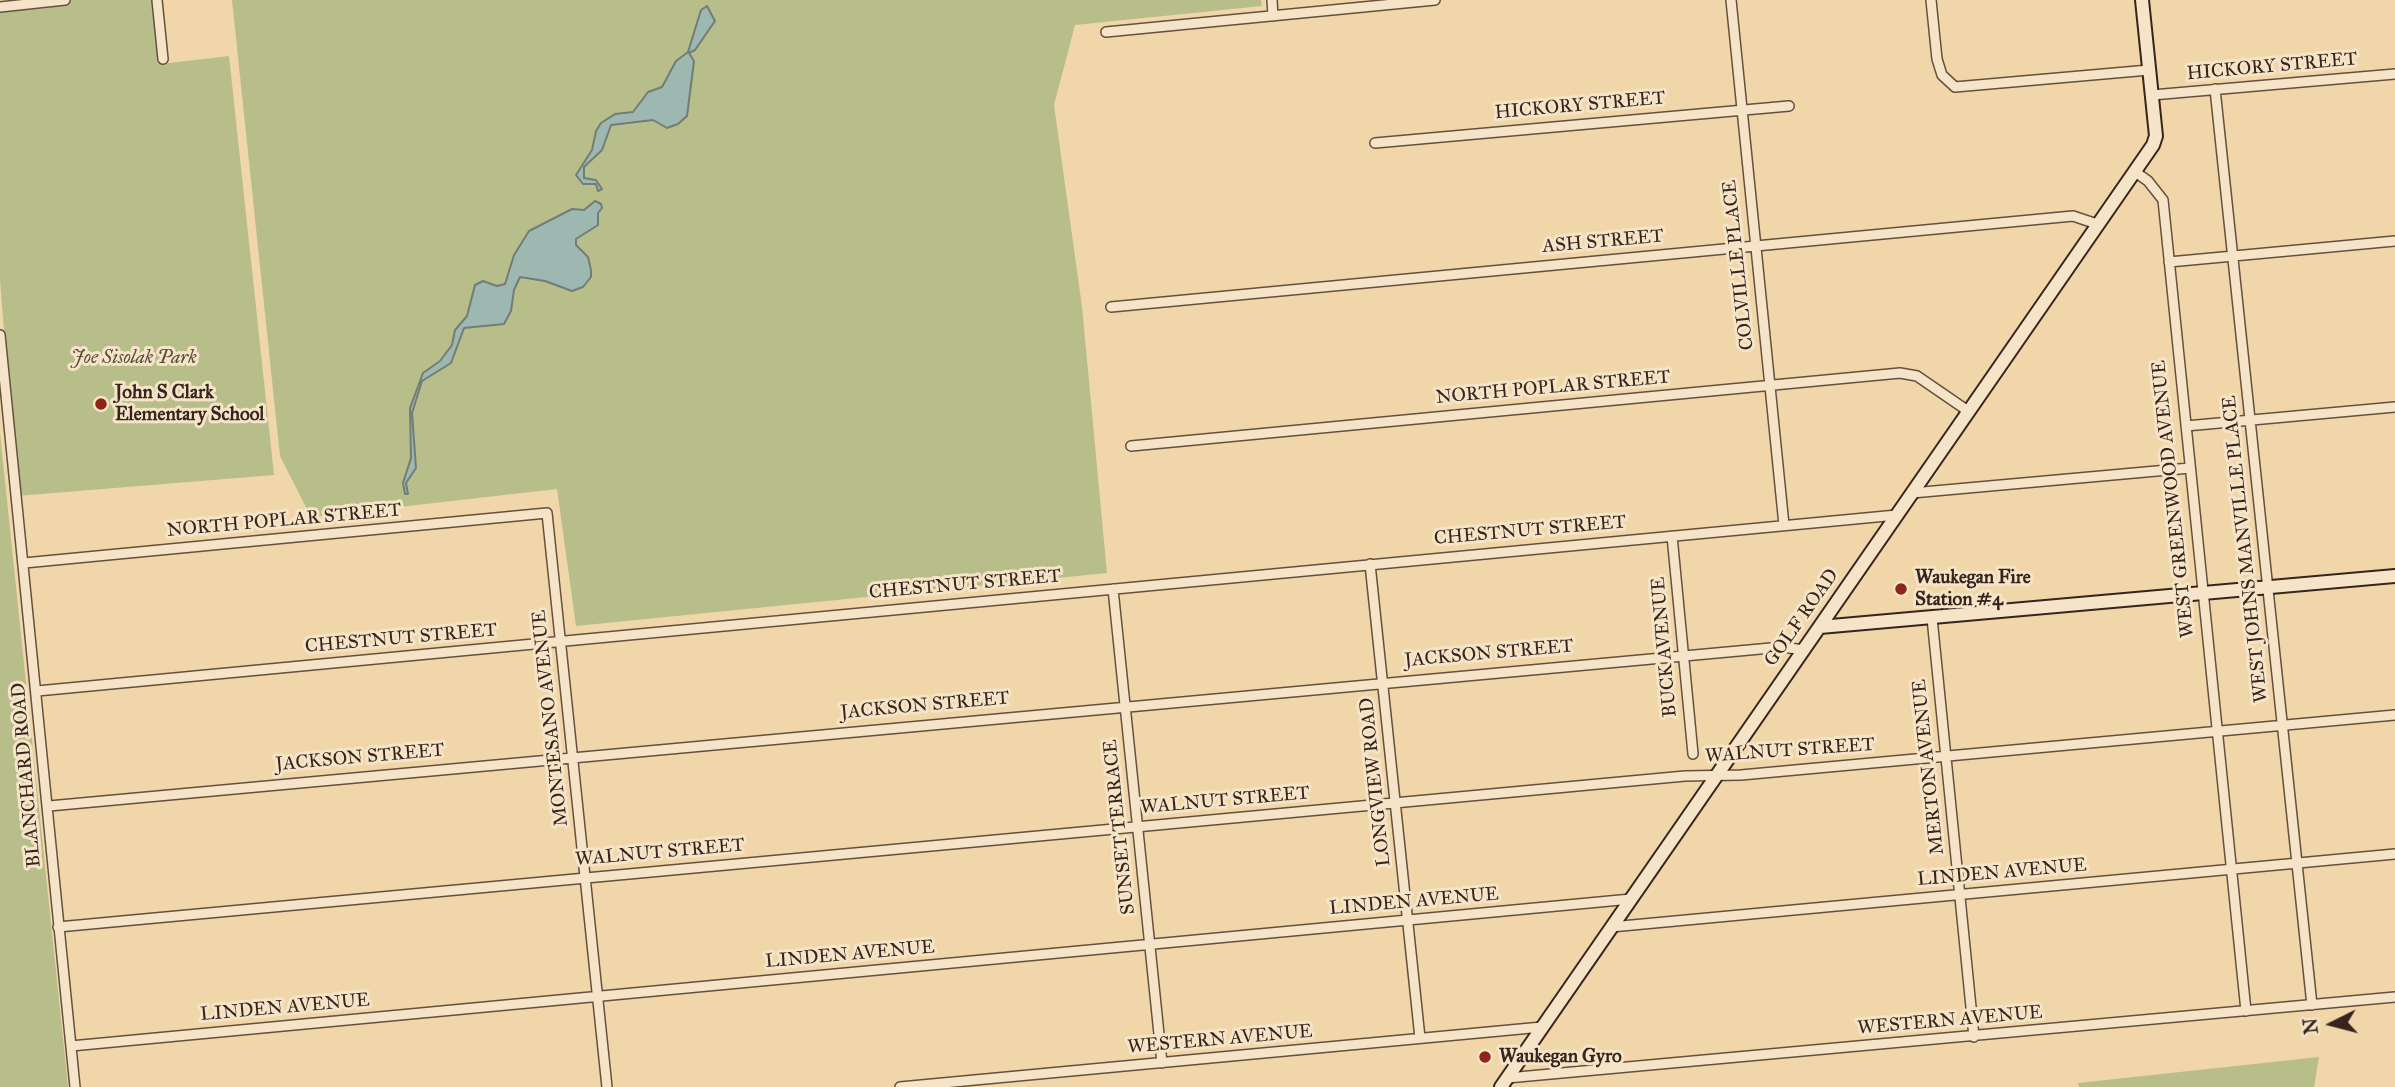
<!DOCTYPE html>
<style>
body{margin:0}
#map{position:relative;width:2395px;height:1087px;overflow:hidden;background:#f0d6a9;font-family:"IM FELL Great Primer",serif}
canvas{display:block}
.north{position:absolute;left:2297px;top:989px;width:70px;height:70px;-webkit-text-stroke:5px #f5e4c7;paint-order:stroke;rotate:264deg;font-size:19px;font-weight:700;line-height:28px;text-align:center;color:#36241d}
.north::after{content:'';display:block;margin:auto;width:24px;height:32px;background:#36241d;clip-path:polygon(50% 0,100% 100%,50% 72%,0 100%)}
</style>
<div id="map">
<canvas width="2395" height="1087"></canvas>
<div class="north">N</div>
</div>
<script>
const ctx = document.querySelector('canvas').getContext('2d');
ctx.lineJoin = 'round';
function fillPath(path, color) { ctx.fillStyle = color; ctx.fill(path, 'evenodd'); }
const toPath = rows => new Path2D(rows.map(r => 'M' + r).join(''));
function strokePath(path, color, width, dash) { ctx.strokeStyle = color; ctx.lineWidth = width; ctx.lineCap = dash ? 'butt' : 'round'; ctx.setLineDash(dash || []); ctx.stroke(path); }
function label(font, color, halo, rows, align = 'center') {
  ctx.font = font + ' "IM FELL Great Primer",serif'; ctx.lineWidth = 6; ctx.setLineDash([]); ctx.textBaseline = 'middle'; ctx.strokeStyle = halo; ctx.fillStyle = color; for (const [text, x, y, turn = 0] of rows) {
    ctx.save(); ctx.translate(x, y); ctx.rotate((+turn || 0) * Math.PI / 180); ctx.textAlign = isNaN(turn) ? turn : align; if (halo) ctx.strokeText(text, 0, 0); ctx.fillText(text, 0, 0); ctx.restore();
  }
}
fillPath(toPath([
 [72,0,154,0,161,64,229,56,274,475,17,496,0,280,0,12,48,8],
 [232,0,1261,0,1262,6,1075,25,1054,105,1082,307,1107,573,576,626,557,489,311,517,280,456],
 [0,433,68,1087,0,1087],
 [2319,1057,2314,1087,2079,1087,2078,1083]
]), '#b7be8a');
const water = toPath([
 [707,6,715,21,695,50,689,53,694,61,687,116,678,124,667,128,653,120,611,125,602,150,584,167,584,178,596,180,602,189,598,191,596,184,583,184,576,175,592,150,596,131,601,123,615,114,633,112,648,92,662,87,676,61,688,52,701,10,707,6],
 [595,201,601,204,602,208,598,213,598,225,576,239,576,245,588,257,591,270,591,277,583,287,572,291,545,281,520,277,514,290,511,311,504,324,464,328,451,363,422,381,412,413,416,468,406,483,408,494,405,494,403,483,411,458,410,408,423,373,440,361,452,345,455,330,467,316,475,285,483,281,497,286,505,284,514,255,529,231,572,209,584,210,595,201]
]);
fillPath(water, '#9db7b1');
strokePath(water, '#747c76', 2);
const street = toPath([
 [157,0,163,59],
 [1272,0,1273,16],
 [1731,0,1784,525],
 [1931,0,1937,59,1942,75,1955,87,2149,70],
 [0,7,65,0],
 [1106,32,1435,0],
 [2215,89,2312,1005],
 [2152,95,2395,74],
 [1375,143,1789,106],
 [2134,171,2148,181,2163,200,2246,1011],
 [2169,262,2395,241],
 [1111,307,2073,216,2097,224],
 [0,335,75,1087],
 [2186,426,2395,407],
 [1131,446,1900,373,1917,376,1968,411],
 [1912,493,2190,468],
 [1672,536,1693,754],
 [24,563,547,513,607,1087],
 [1370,564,1420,1038],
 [1113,589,1162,1063],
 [1932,618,1974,1037],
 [37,691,1897,515],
 [49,806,1684,656,1782,647,1804,650],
 [58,927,1685,776,1741,775,2395,715],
 [1611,927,2395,854],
 [71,1046,1631,899],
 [1507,1078,2395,997],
 [900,1087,1542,1027]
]);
const secondary = toPath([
 [1820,627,2395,576],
 [1501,1087,2153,145,2156,136,2142,0]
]);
strokePath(street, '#645040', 12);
strokePath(secondary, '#36241d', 16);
strokePath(street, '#f5e4c7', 9);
strokePath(secondary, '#f5e4c7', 12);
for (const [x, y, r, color] of [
 [101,404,7,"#8f2418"],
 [1901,589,7,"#8f2418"],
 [1485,1057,7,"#8f2418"]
]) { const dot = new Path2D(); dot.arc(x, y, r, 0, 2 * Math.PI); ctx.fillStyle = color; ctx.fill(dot); strokePath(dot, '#f5e4c7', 2.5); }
label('19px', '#36241d', '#f5e4c7', [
 ["HICKORY STREET",2272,67,-5],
 ["HICKORY STREET",1580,106,-5],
 ["ASH STREET",1603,242,-5],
 ["COLVILLE PLACE",1739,265,-96],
 ["NORTH POPLAR STREET",1553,388,-5],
 ["WEST GREENWOOD AVENUE",2174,499,-96],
 ["NORTH POPLAR STREET",284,521,-5],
 ["CHESTNUT STREET",1530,531,-5],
 ["WEST JOHNS MANVILLE PLACE",2246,549,-96],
 ["CHESTNUT STREET",965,585,-5],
 ["GOLF ROAD",1802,618,-55],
 ["CHESTNUT STREET",401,639,-5],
 ["BUCK AVENUE",1665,647,-95],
 ["JACKSON STREET",1489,654,-5],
 ["JACKSON STREET",925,706,-5],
 ["MONTESANO AVENUE",551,718,-96],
 ["WALNUT STREET",1790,751,-4],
 ["JACKSON STREET",360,758,-5],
 ["MERTON AVENUE",1929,767,-96],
 ["BLANCHARD ROAD",27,775,-95],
 ["LONGVIEW ROAD",1376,782,-96],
 ["WALNUT STREET",1225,801,-5],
 ["SUNSET TERRACE",1120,827,-96],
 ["WALNUT STREET",660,853,-5],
 ["LINDEN AVENUE",2002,873,-5],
 ["LINDEN AVENUE",1414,902,-5],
 ["LINDEN AVENUE",850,955,-5],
 ["LINDEN AVENUE",285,1008,-5],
 ["WESTERN AVENUE",1950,1021,-5],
 ["WESTERN AVENUE",1220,1040,-5]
]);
label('italic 19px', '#564a38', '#f5e4c7', [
 ["Joe Sisolak Park",134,358]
]);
label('bold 19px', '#36241d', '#f5e4c7', [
 ["John S Clark",115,393],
 ["Elementary School",115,415],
 ["Waukegan Fire",1915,578],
 ["Station #4",1915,600],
 ["Waukegan Gyro",1499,1057]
], 'left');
</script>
